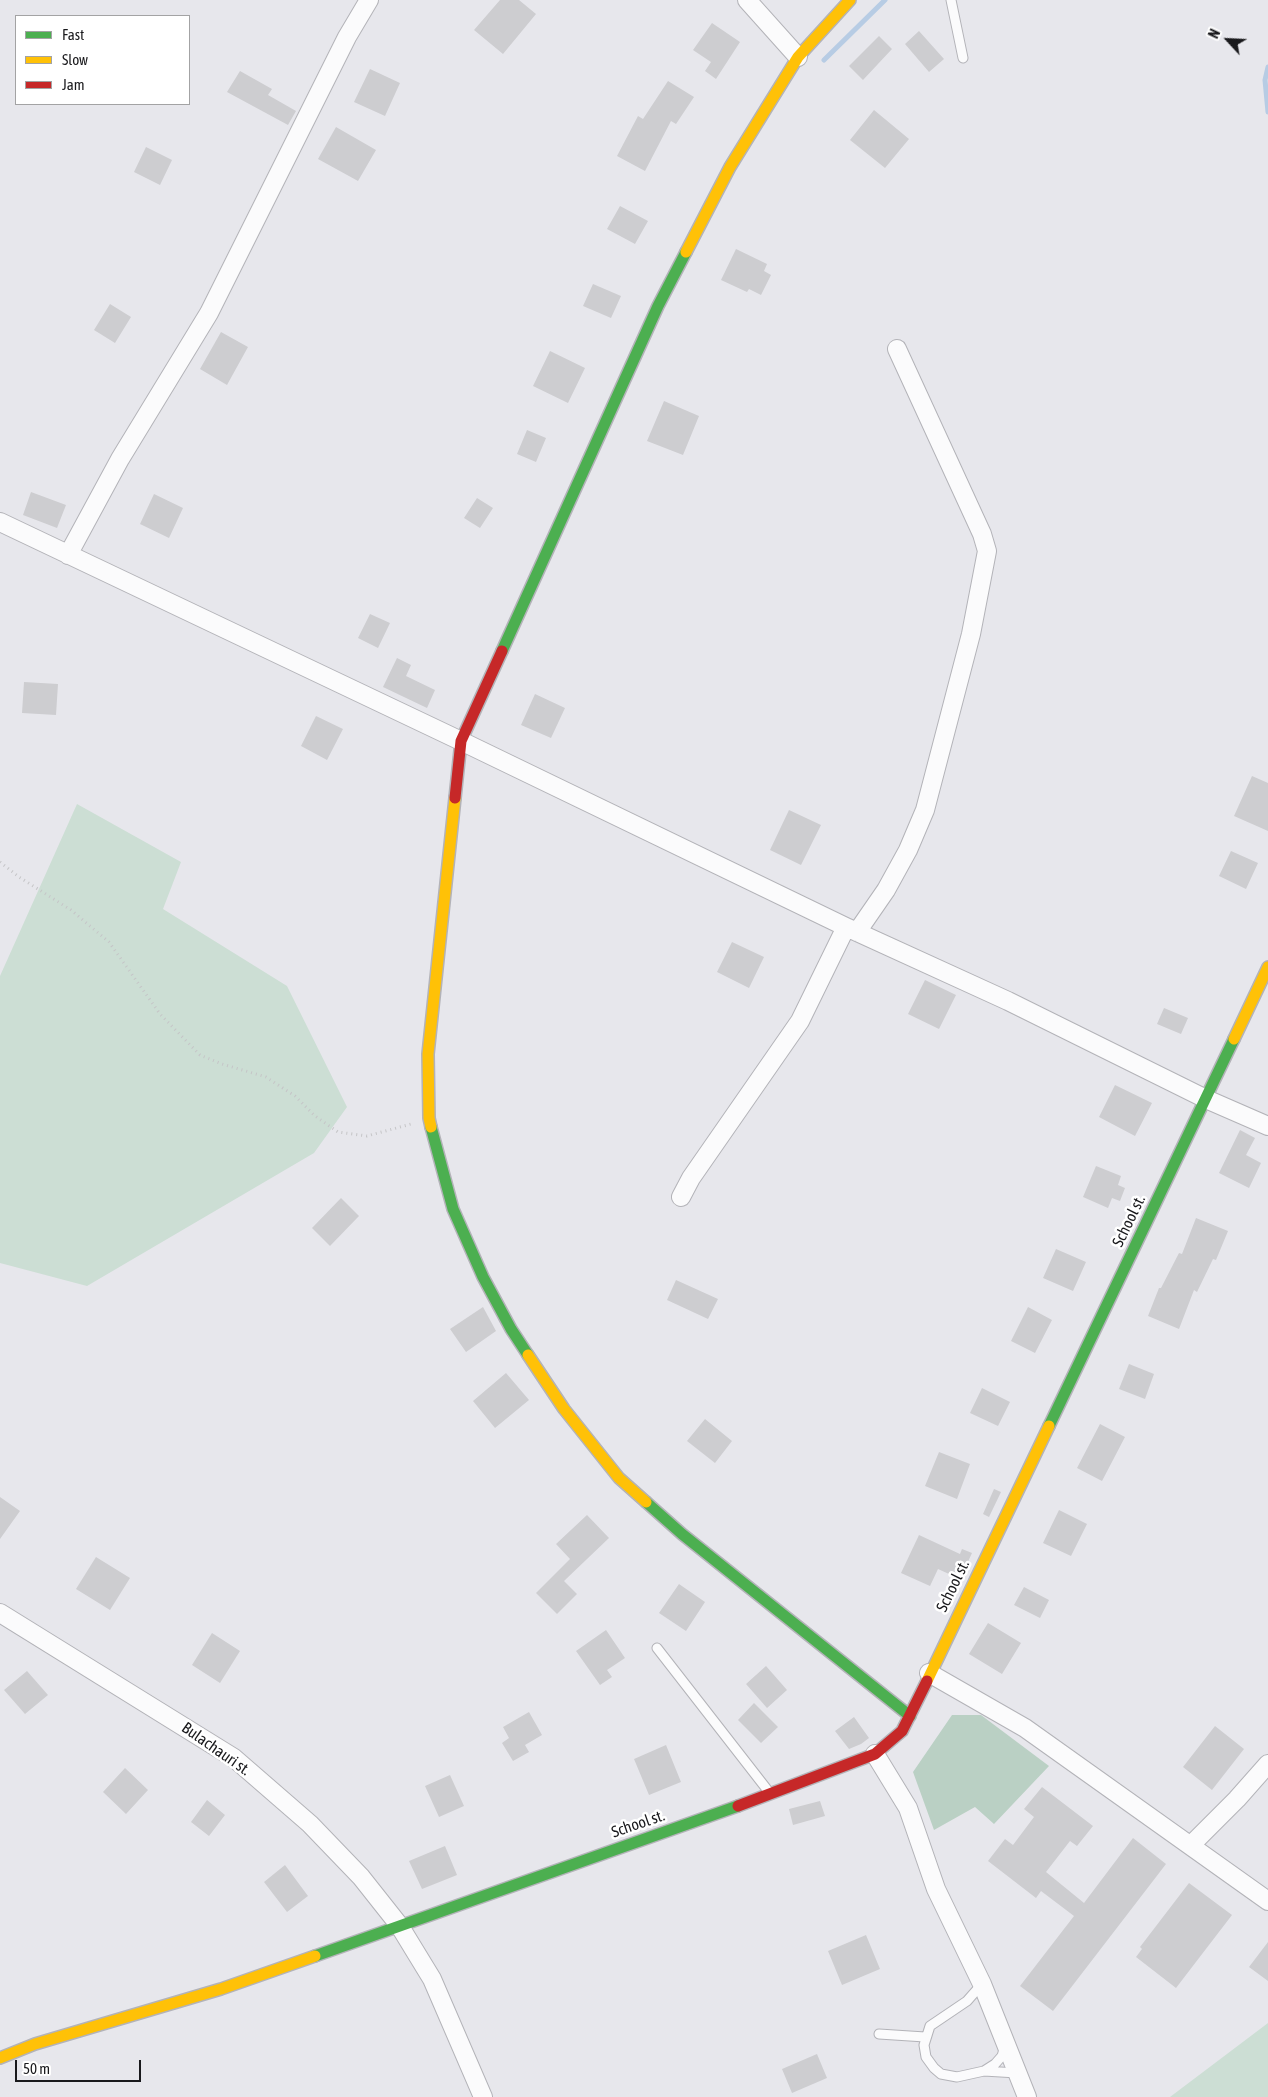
<!DOCTYPE html>
<style>
body{margin:0}
#map{position:relative;width:1268px;height:2097px;overflow:hidden;background:#e7e7ec;font-family:"Asap Condensed",sans-serif}
canvas{display:block}
.legend{position:absolute;left:15px;top:15px;width:175px;height:90px;box-sizing:border-box;background:#fff;border:1px solid #a3a3a4;margin:0;padding:6px 9px;list-style:none;font-size:15px;color:#19191c}
.legend li{display:flex;align-items:center;gap:10px;height:25px}
.legend b{width:25px;border:1px solid #a3a3a4}
.north{position:absolute;left:1203px;top:15px;width:50px;height:50px;-webkit-text-stroke:4px #fff;paint-order:stroke;rotate:295deg;font-size:14px;font-weight:700;line-height:20px;text-align:center;color:#19191c}
.north::after{content:'';display:block;margin:auto;width:18px;height:22px;background:#19191c;clip-path:polygon(50% 0,100% 100%,50% 72%,0 100%)}
.scale{position:absolute;left:15px;top:2060px;width:126px;height:22px;box-sizing:border-box;border:2px solid #19191c;border-top:0;padding-left:6px;font-size:15px;line-height:18px;white-space:nowrap;color:#19191c;-webkit-text-stroke:4px #fff;paint-order:stroke}
</style>
<div id="map">
<canvas width="1268" height="2097"></canvas>
<ul class="legend">
<li><b style="height:6px;background:#4caf50"></b>Fast</li>
<li><b style="height:6px;background:#ffc107"></b>Slow</li>
<li><b style="height:6px;background:#c62828"></b>Jam</li>
</ul>
<div class="north">N</div>
<div class="scale">50 m</div>
</div>
<script>
const ctx = document.querySelector('canvas').getContext('2d');
ctx.lineJoin = 'round';
function fillPath(path, color) { ctx.fillStyle = color; ctx.fill(path, 'evenodd'); }
const toPath = rows => new Path2D(rows.map(r => 'M' + r).join(''));
function strokePath(path, color, width, dash) { ctx.strokeStyle = color; ctx.lineWidth = width; ctx.lineCap = dash ? 'butt' : 'round'; ctx.setLineDash(dash || []); ctx.stroke(path); }
function label(font, color, halo, rows, align = 'center') {
  ctx.font = font + ' "Asap Condensed",sans-serif'; ctx.lineWidth = 5; ctx.setLineDash([]); ctx.textBaseline = 'middle'; ctx.strokeStyle = halo; ctx.fillStyle = color; for (const [text, x, y, turn = 0] of rows) {
    ctx.save(); ctx.translate(x, y); ctx.rotate((+turn || 0) * Math.PI / 180); ctx.textAlign = isNaN(turn) ? turn : align; if (halo) ctx.strokeText(text, 0, 0); ctx.fillText(text, 0, 0); ctx.restore();
  }
}
fillPath(toPath([
 [77,804,181,862,163,909,287,986,347,1107,314,1153,87,1286,0,1263,0,976],
 [1268,2023,1268,2097,1170,2097]
]), '#ccded4');
fillPath(toPath([
 [952,1715,981,1715,1049,1766,994,1824,975,1807,934,1830,913,1772]
]), '#bad0c4');
strokePath(toPath([
 [824,60,885,0],
 [1268,67,1265,80,1268,112]
]), '#b7cce4', 5);
fillPath(toPath([
 [500,0,519,0,536,14,503,54,474,30],
 [712,23,740,42,716,79,705,71,711,62,693,50],
 [919,31,944,59,929,72,905,44],
 [879,36,892,49,863,80,849,66],
 [370,69,400,83,385,116,354,102],
 [240,71,272,89,268,95,296,111,288,125,227,92],
 [668,81,694,97,676,124,671,121,645,171,617,156,638,116,643,119],
 [874,110,909,139,885,168,850,140],
 [336,127,376,150,358,181,318,159],
 [146,147,172,160,160,185,134,172],
 [620,206,648,221,635,244,607,229],
 [736,249,767,264,764,271,771,275,761,295,749,289,747,292,721,280],
 [593,284,621,296,611,318,583,306],
 [110,304,131,317,115,343,94,330],
 [221,332,248,347,227,385,200,369],
 [550,351,585,368,568,403,533,386],
 [664,401,699,416,683,455,647,441],
 [527,430,546,438,536,462,517,454],
 [31,492,66,505,57,528,23,515],
 [154,494,183,508,169,538,140,524],
 [477,498,493,508,480,528,464,518],
 [370,614,390,623,378,648,358,638],
 [397,658,411,665,406,676,435,690,427,708,383,687],
 [24,682,58,684,56,715,22,713],
 [535,694,565,708,551,738,521,725],
 [316,716,343,729,327,760,301,746],
 [1252,776,1268,783,1268,831,1234,816],
 [789,810,821,825,801,865,770,850],
 [1231,851,1258,863,1246,889,1219,876],
 [732,942,764,957,749,988,717,972],
 [925,980,956,995,939,1029,908,1014],
 [1164,1008,1188,1018,1181,1034,1157,1024],
 [1115,1085,1152,1103,1135,1136,1099,1117],
 [1240,1130,1255,1138,1246,1155,1261,1163,1249,1188,1219,1173],
 [1096,1166,1121,1176,1118,1185,1125,1188,1120,1201,1112,1198,1108,1208,1083,1197],
 [341,1198,359,1216,330,1246,312,1228],
 [1196,1218,1228,1231,1216,1260,1213,1259,1197,1292,1194,1290,1179,1329,1148,1316,1159,1288,1161,1288,1179,1253,1182,1254],
 [1056,1249,1086,1262,1073,1291,1043,1278],
 [676,1280,718,1299,708,1319,667,1300],
 [483,1307,496,1331,466,1352,450,1329],
 [1028,1307,1052,1320,1035,1353,1011,1341],
 [1129,1364,1154,1374,1145,1399,1119,1389],
 [506,1373,529,1400,495,1428,473,1401],
 [982,1388,1010,1402,998,1426,970,1413],
 [705,1419,732,1441,715,1463,687,1441],
 [1100,1424,1125,1437,1102,1481,1077,1468],
 [939,1452,970,1464,957,1499,925,1486],
 [994,1489,1001,1492,989,1517,983,1514],
 [0,1497,20,1511,0,1539],
 [1059,1510,1087,1524,1071,1556,1043,1543],
 [587,1515,609,1538,564,1581,577,1594,557,1614,536,1593,570,1559,556,1544],
 [919,1535,960,1554,962,1549,972,1553,960,1579,938,1569,930,1586,901,1573],
 [96,1557,130,1578,110,1610,76,1589],
 [679,1584,705,1602,686,1631,659,1613],
 [1024,1587,1049,1600,1040,1618,1014,1605],
 [988,1623,1021,1643,1002,1674,969,1654],
 [606,1630,625,1658,607,1670,612,1677,600,1685,576,1651],
 [212,1633,240,1651,220,1683,192,1665],
 [766,1666,787,1690,767,1708,746,1684],
 [27,1671,48,1695,25,1714,4,1690],
 [754,1703,778,1727,761,1743,738,1720],
 [529,1712,542,1735,525,1745,529,1752,513,1761,502,1743,509,1738,503,1727],
 [854,1717,869,1738,861,1744,849,1749,835,1731],
 [1215,1726,1244,1749,1212,1790,1183,1767],
 [666,1745,681,1782,649,1795,634,1759],
 [125,1768,148,1790,126,1814,103,1792],
 [450,1775,464,1806,439,1817,425,1786],
 [1042,1787,1093,1826,1077,1846,1070,1841,1046,1872,1084,1903,1133,1838,1166,1864,1053,2011,1020,1986,1074,1916,1041,1891,1036,1898,988,1861,1005,1839,1013,1845,1034,1817,1024,1809],
 [207,1800,225,1815,209,1836,191,1822],
 [820,1801,825,1816,793,1825,789,1809],
 [445,1846,457,1875,422,1889,409,1861],
 [285,1865,308,1896,287,1912,264,1882],
 [1189,1883,1232,1915,1176,1988,1136,1957,1142,1949,1140,1947],
 [866,1935,880,1969,842,1985,828,1951],
 [1268,1942,1268,1981,1249,1967],
 [817,2054,827,2078,792,2093,782,2069]
]), '#cdcdd0');
const lane = toPath([
 [951,0,963,58],
 [657,1648,769,1792],
 [982,1984,967,2001,930,2026,924,2045,926,2057,934,2068,941,2074,957,2077,984,2071,1017,2073],
 [879,2034,925,2037],
 [984,2071,995,2064,1002,2056,1005,2046]
]);
const street = toPath([
 [747,0,798,57],
 [0,522,461,741,846,927,1008,1001,1206,1099,1268,1126],
 [68,555,120,459,209,313,347,37,369,0],
 [857,932,886,890,908,850,925,810,971,634,987,551,982,534,897,349],
 [681,1197,691,1178,800,1021,846,927],
 [0,1613,234,1758,310,1824,361,1877,399,1925,432,1979,483,2097],
 [929,1673,1025,1728,1268,1901],
 [875,1754,908,1808,936,1889,982,1984,1027,2097],
 [1191,1845,1237,1799,1268,1764]
]);
const fast = toPath([
 [502,651,658,306,686,252],
 [431,1127,453,1209,483,1277,511,1329,528,1355],
 [1049,1426,1234,1039],
 [646,1502,682,1534,910,1716],
 [315,1956,738,1806]
]);
const slow = toPath([
 [686,252,730,167,798,57,850,0],
 [1234,1039,1268,967],
 [431,1127,429,1118,428,1054,455,798],
 [528,1355,564,1409,619,1478,646,1502],
 [927,1681,1049,1426],
 [0,2058,35,2044,221,1989,315,1956]
]);
const jam = toPath([
 [455,798,461,741,502,651],
 [738,1806,875,1754,902,1731,927,1681]
]);
strokePath(lane, '#b3b3b8', 11);
strokePath(street, '#b3b3b8', 20);
strokePath(fast, '#b3b3b8', 14);
strokePath(slow, '#b3b3b8', 14);
strokePath(jam, '#b3b3b8', 14);
strokePath(toPath([
 [0,862,19,877,71,910,109,942,160,1014,200,1055,222,1064,266,1077,295,1096,315,1116,338,1132,367,1136,411,1124]
]), '#c5c5c7', 3, [1, 4]);
strokePath(lane, '#fbfbfc', 9);
strokePath(street, '#fbfbfc', 18);
strokePath(fast, '#4caf50', 11);
strokePath(slow, '#ffc107', 11);
strokePath(jam, '#c62828', 11);
label('16px', '#19191c', '#fff', [
 ["School st.",1129,1221,-64],
 ["School st.",953,1586,-64],
 ["Bulachauri st.",216,1749,35],
 ["School st.",638,1824,-19]
]);
</script>
